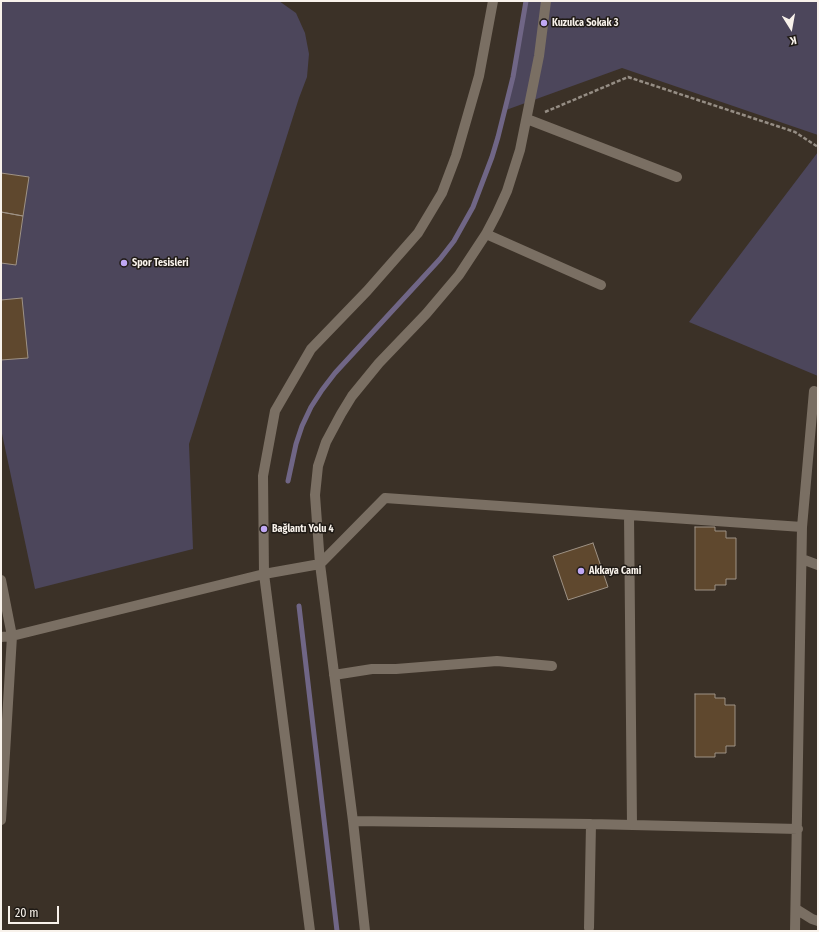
<!DOCTYPE html>
<meta charset="utf-8">
<style>
body{margin:0}
#map{position:relative;width:819px;height:932px;overflow:hidden;background:#3b3127;font-family:"Fira Sans Condensed",sans-serif}
canvas{display:block}
.frame{position:absolute;inset:0;border:2px solid #f8f2eb;pointer-events:none}
.north{position:absolute;left:771px;top:8px;width:40px;height:40px;-webkit-text-stroke:3px #1f1a15;paint-order:stroke;rotate:169deg;font-size:11px;font-weight:700;line-height:16px;text-align:center;color:#f8f2eb}
.north::after{content:'';display:block;margin:auto;width:14px;height:18px;background:#f8f2eb;clip-path:polygon(50% 0,100% 100%,50% 72%,0 100%)}
.scale{position:absolute;left:8px;top:906px;width:51px;height:18px;box-sizing:border-box;border:2px solid #f8f2eb;border-top:0;padding-left:5px;font-size:12px;line-height:14px;white-space:nowrap;color:#f8f2eb;-webkit-text-stroke:3px #1f1a15;paint-order:stroke}
</style>
<div id="map">
<canvas width="819" height="932"></canvas>
<div class="frame"></div>
<div class="north">K</div>
<div class="scale">20 m</div>
</div>
<script>
const ctx = document.querySelector('canvas').getContext('2d');
ctx.lineJoin = 'round';
function fillPath(path, color) { ctx.fillStyle = color; ctx.fill(path, 'evenodd'); }
const toPath = rows => new Path2D(rows.map(r => 'M' + r).join(''));
function strokePath(path, color, width, dash) { ctx.strokeStyle = color; ctx.lineWidth = width; ctx.lineCap = dash ? 'butt' : 'round'; ctx.setLineDash(dash || []); ctx.stroke(path); }
function label(font, color, halo, rows, align = 'center') {
  ctx.font = font + ' "Fira Sans Condensed",sans-serif'; ctx.lineWidth = 3; ctx.setLineDash([]); ctx.textBaseline = 'middle'; ctx.strokeStyle = halo; ctx.fillStyle = color; for (const [text, x, y, turn = 0] of rows) {
    ctx.save(); ctx.translate(x, y); ctx.rotate((+turn || 0) * Math.PI / 180); ctx.textAlign = isNaN(turn) ? turn : align; if (halo) ctx.strokeText(text, 0, 0); ctx.fillText(text, 0, 0); ctx.restore();
  }
}
fillPath(toPath([
 [1,1,279,1,296,13,305,33,309,54,307,77,299,98,189,444,193,549,35,589,1,429],
 [525,1,818,1,818,135,622,68,506,110],
 [818,152,818,376,689,322]
]), '#4c465b');
strokePath(toPath([
 [288,481,296,444,302,426,311,407,322,390,335,373,440,259,454,241,473,207,492,157,498,137,513,77,526,1],
 [299,606,337,931]
]), '#706686', 5);
const building = toPath([
 [1,173,29,177,23,216,1,212,1,173],
 [1,212,23,216,16,265,1,263,1,212],
 [22,298,28,358,1,360,1,300,22,298],
 [695,527,715,527,715,531,726,531,726,538,736,538,736,579,726,579,726,585,715,585,715,590,695,590,695,527],
 [593,543,608,587,568,600,553,556,593,543],
 [695,694,715,694,715,698,725,698,725,705,735,705,735,746,726,746,726,753,715,753,715,757,695,757,695,694]
]);
fillPath(building, '#5f482e');
strokePath(building, '#9e9285', 1);
strokePath(toPath([
 [545,112,628,77,795,132,818,147]
]), '#958d84', 2.5, [4, 2]);
strokePath(toPath([
 [527,119,677,177],
 [486,234,601,285],
 [629,515,632,825],
 [802,559,818,565],
 [320,564,385,498,802,527],
 [1,580,12,636,1,820],
 [1,637,12,636,264,574,320,564],
 [334,675,372,669,396,669,497,661,552,666],
 [353,821,591,824,798,829],
 [796,909,812,919,818,921],
 [589,928,591,824],
 [310,931,264,574,263,476,275,411,311,349,367,291,418,233,442,193,456,156,479,76,493,1],
 [365,931,353,821,320,564,315,495,318,466,326,442,341,414,352,396,379,363,426,314,459,275,486,234,497,213,507,191,520,150,539,56,546,1],
 [795,931,802,527,814,391]
]), '#7a6f63', 10);
for (const [x, y, r, color] of [
 [544,23,4,"#c0a8f4"],
 [124,263,4,"#c0a8f4"],
 [264,529,4,"#c0a8f4"],
 [581,571,4,"#c0a8f4"]
]) { const dot = new Path2D(); dot.arc(x, y, r, 0, 2 * Math.PI); ctx.fillStyle = color; ctx.fill(dot); strokePath(dot, '#1f1a15', 1.5); }
label('bold 10px', '#f8f2eb', '#1f1a15', [
 ["Kuzulca Sokak 3",552,23],
 ["Spor Tesisleri",132,263],
 ["Bağlantı Yolu 4",272,529],
 ["Akkaya Cami",589,571]
], 'left');
</script>
